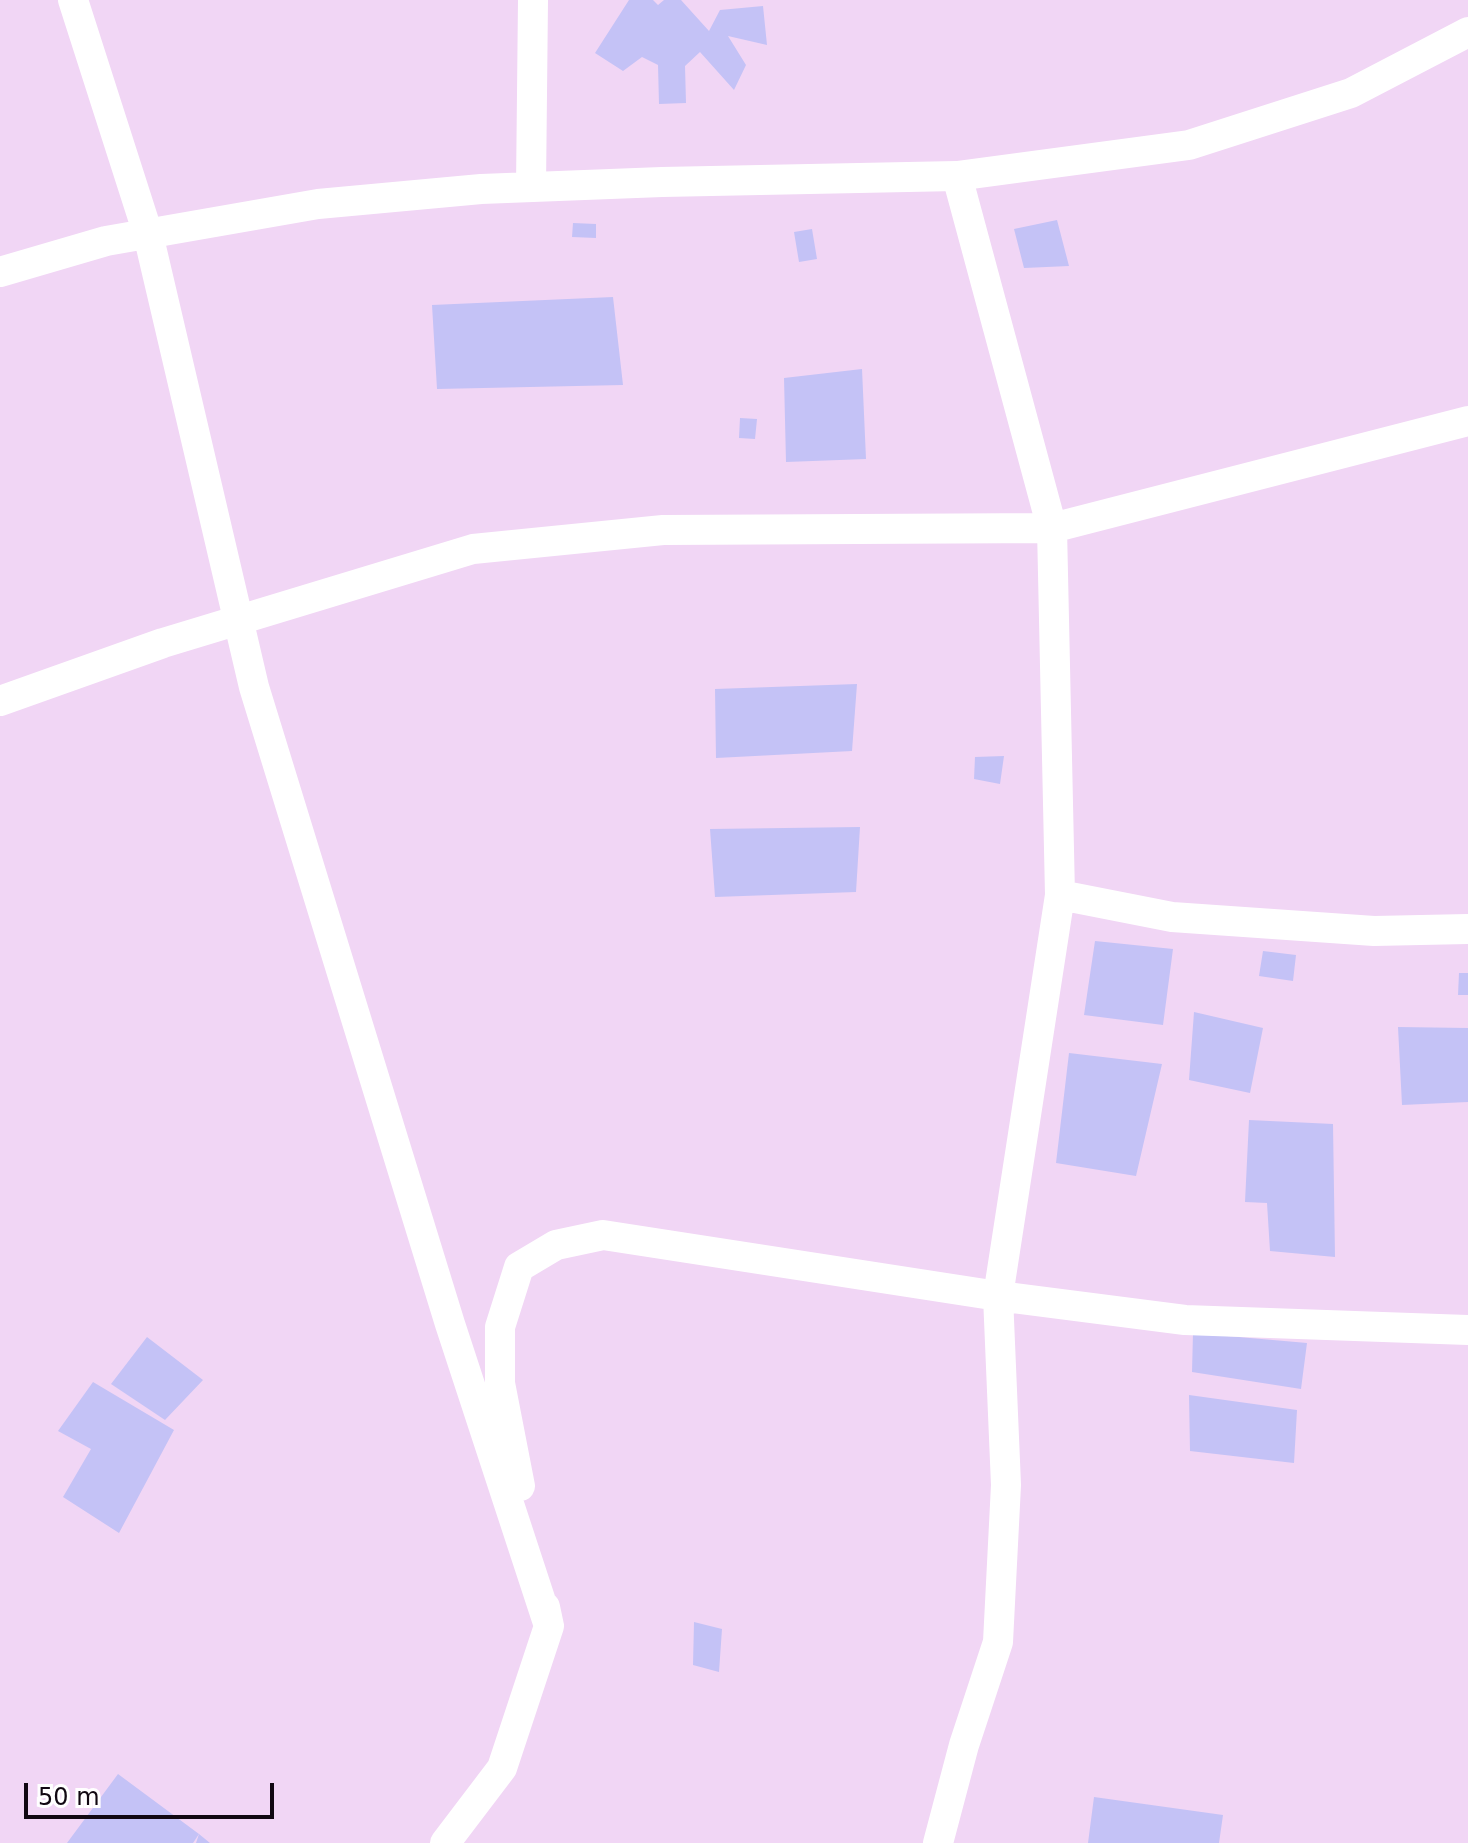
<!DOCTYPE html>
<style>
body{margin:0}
#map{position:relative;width:1468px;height:1843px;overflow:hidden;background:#f1d6f5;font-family:"DejaVu Sans",sans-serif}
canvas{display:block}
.scale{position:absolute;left:24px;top:1783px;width:250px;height:36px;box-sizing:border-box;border:4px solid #110812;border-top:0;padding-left:10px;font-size:24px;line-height:28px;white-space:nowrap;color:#110812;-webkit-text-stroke:6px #fff;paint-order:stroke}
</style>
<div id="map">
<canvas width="1468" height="1843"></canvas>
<div class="scale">50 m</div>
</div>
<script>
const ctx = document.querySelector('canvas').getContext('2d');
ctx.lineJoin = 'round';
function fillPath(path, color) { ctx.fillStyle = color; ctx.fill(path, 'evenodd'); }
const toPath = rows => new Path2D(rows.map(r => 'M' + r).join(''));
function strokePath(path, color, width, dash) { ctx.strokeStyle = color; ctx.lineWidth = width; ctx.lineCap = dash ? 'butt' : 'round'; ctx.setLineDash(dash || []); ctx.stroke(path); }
fillPath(toPath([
 [629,0,653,0,658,5,664,0,681,0,709,31,720,10,763,6,767,45,728,36,746,65,734,90,700,52,685,66,686,103,659,104,658,65,642,57,623,71,595,53],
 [1057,220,1069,266,1024,268,1014,229],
 [573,223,596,224,596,238,572,237],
 [812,229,817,259,799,262,794,232],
 [613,297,623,385,437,389,432,305],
 [862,369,866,459,786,462,784,378],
 [740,418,757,419,755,439,739,438],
 [857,684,852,751,716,758,715,689],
 [1004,756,1000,784,974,779,975,757],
 [860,827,856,892,715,897,710,829],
 [1095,941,1173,949,1163,1025,1084,1015],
 [1263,951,1296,955,1293,981,1259,976],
 [1459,973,1468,973,1468,995,1458,995],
 [1194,1012,1263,1028,1250,1093,1189,1080],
 [1398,1027,1468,1028,1468,1102,1402,1105],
 [1069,1053,1162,1064,1136,1176,1056,1163],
 [1249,1120,1333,1124,1335,1257,1270,1251,1267,1203,1245,1202],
 [1193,1333,1307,1343,1301,1389,1192,1372],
 [147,1337,203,1380,165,1420,111,1384],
 [93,1382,174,1430,119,1533,63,1497,91,1449,58,1431],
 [1189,1395,1297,1410,1294,1463,1190,1451],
 [694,1622,722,1629,719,1672,693,1665],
 [118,1774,199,1834,193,1843,67,1843],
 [1094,1797,1223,1815,1219,1843,1088,1843],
 [199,1834,210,1843,196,1843]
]), '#c4c2f6');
strokePath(toPath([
 [73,0,148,234,254,687,450,1324,549,1626],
 [531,187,533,0],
 [0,272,106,241,318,204,481,189,662,182,957,176,1189,145,1351,93,1468,32],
 [0,701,163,643,473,549,663,530,1052,528,1468,421],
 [1060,895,1172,917,1374,931,1468,929],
 [520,1486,500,1383,500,1327,519,1267,556,1245,603,1235,998,1296,1185,1320,1468,1330],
 [445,1843,502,1768,549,1626,545,1607],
 [938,1843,964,1745,998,1642,1006,1485,998,1296,1060,895,1052,528,957,176]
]), '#fff', 30);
</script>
